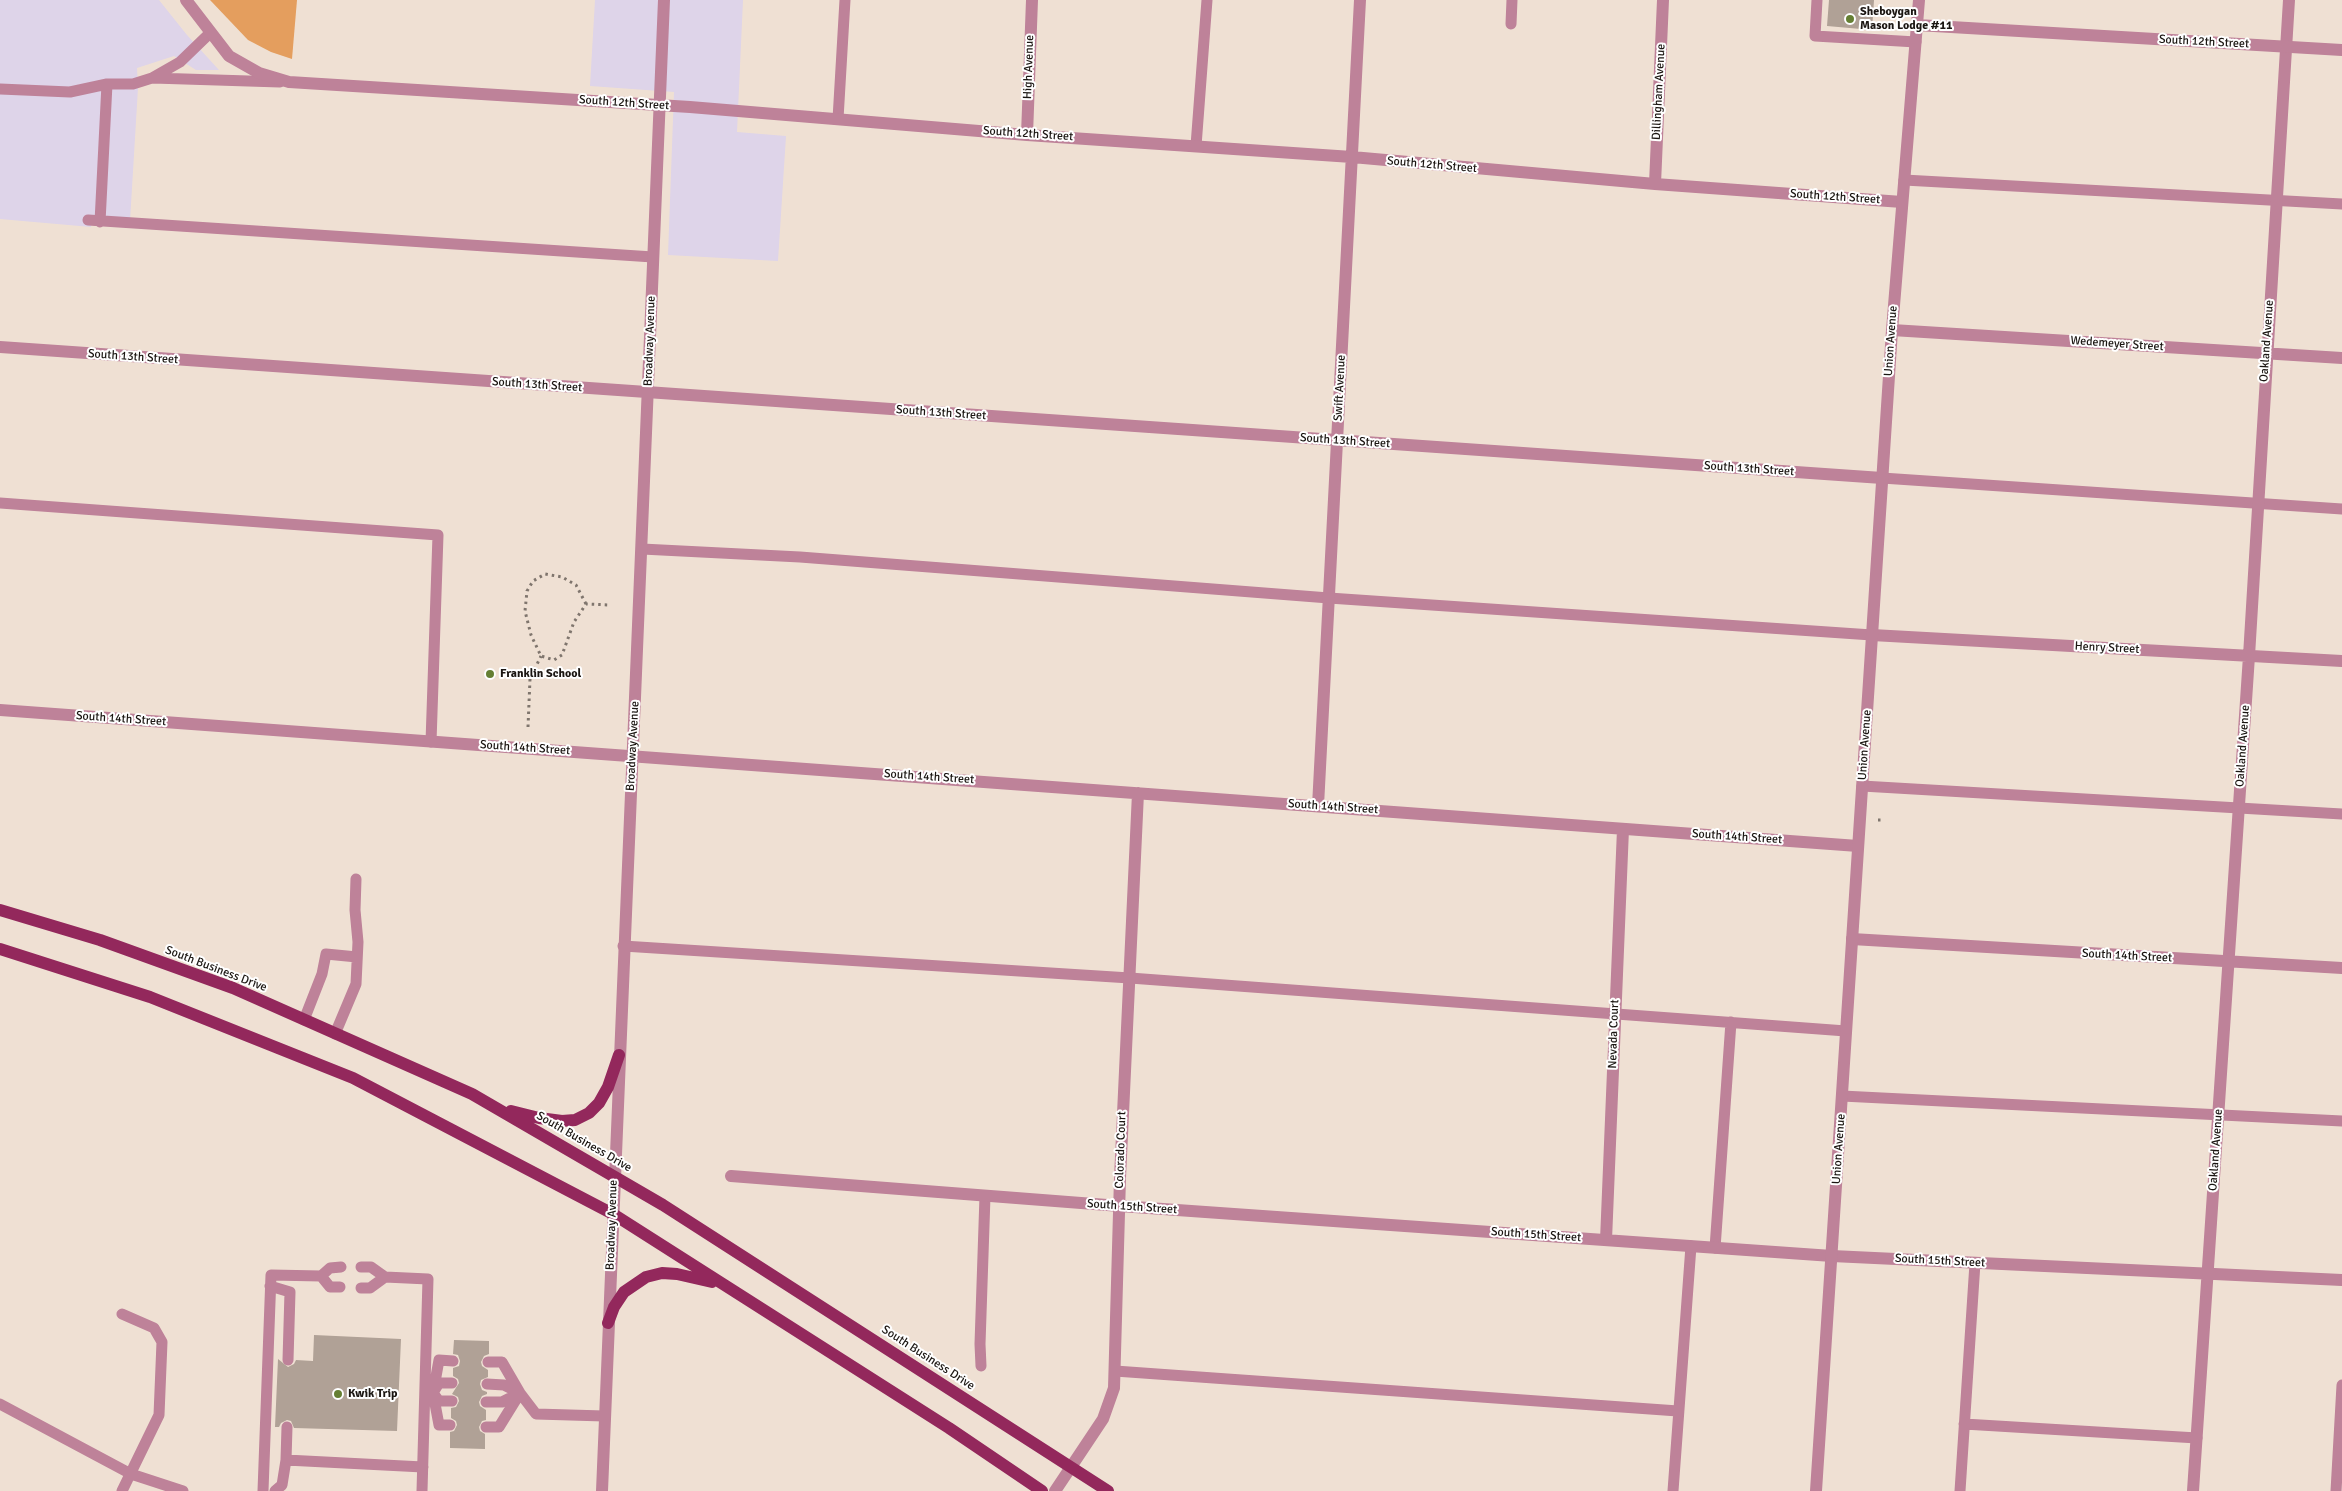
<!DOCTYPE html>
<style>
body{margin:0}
canvas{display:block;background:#efe0d3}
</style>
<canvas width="2342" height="1491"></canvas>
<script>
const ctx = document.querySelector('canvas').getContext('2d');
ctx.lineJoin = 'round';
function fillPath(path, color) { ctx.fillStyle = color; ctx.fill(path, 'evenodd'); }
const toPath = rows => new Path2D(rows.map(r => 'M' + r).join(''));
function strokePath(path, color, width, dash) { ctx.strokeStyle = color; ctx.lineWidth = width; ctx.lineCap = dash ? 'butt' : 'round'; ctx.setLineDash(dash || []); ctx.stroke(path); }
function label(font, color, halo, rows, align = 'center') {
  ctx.font = font + ' Signika,sans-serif'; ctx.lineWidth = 4; ctx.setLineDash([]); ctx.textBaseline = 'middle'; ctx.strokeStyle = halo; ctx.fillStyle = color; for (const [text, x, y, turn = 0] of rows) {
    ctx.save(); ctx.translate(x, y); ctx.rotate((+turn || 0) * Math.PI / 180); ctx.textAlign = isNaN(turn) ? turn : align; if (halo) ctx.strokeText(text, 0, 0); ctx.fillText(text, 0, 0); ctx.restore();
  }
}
fillPath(toPath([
 [0,0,159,0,187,35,219,70,196,70,174,56,137,68,138,88,130,221,92,219,91,227,0,219],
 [595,0,743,0,737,132,786,136,778,261,668,255,674,92,590,86]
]), '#ded4e9');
fillPath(toPath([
 [210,0,297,0,292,59,271,52,248,40]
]), '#e49e5e');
fillPath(toPath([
 [1829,0,1874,0,1872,30,1827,26],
 [314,1335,401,1339,397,1431,294,1428,291,1421,287,1420,281,1423,279,1427,275,1427,278,1359,288,1367,294,1364,296,1360,313,1361],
 [454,1340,489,1341,489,1354,484,1356,481,1362,482,1366,488,1370,488,1377,481,1380,480,1384,482,1390,487,1392,487,1394,482,1396,479,1402,480,1406,486,1410,486,1420,482,1421,479,1427,480,1431,485,1434,485,1449,450,1448,450,1432,454,1431,457,1425,456,1421,451,1418,451,1408,456,1407,459,1401,458,1397,452,1394,459,1383,458,1379,453,1376,453,1368,459,1366,460,1361,458,1355,453,1354]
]), '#b0a196');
strokePath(toPath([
 [586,604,576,585,562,577,545,574,533,581,527,591,525,611,531,635,541,656,554,660,562,655,574,622,586,604,610,605],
 [528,727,530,679,541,656],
 [1878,820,1883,820]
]), '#7f756d', 3, [2.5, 4]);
strokePath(toPath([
 [1817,0,1815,36,1916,42],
 [1511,24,1512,0],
 [153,78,280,82],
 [0,89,70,92,107,84,133,84,152,78,180,62,210,33],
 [838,119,845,0],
 [1196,146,1207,0],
 [1904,180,2342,204],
 [88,220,653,257],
 [100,222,107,84],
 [1882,478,2342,509],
 [0,503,438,535,431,742],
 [642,549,800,557,1329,598,1872,635],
 [1862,786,2342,814],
 [623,946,1130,978,1846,1031],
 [304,1020,322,974,326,954,357,957],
 [335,1034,356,984,358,942,355,910,356,879],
 [1842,1096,2342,1121],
 [1715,1248,1731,1022],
 [361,1267,371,1267,385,1277],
 [321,1276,330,1268,341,1267],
 [270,1286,290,1292,288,1360],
 [361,1288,370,1288,385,1277,428,1279,422,1491],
 [122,1314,154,1328,162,1342,159,1415,122,1491],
 [488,1362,502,1362,520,1393],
 [981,1366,980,1344,985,1196],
 [1115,1371,1678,1411],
 [487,1384,504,1385,520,1393],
 [434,1391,439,1383,452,1383],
 [433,1393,439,1360,453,1361],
 [486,1402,502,1402,520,1393],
 [0,1404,131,1474,183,1491],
 [1964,1424,2197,1438],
 [450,1425,439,1425,433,1393,439,1401,452,1401],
 [486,1427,499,1427,520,1393,536,1414,604,1416],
 [286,1460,423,1467],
 [263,1491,271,1275,321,1276,330,1287,340,1287],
 [275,1491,282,1485,286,1460,287,1427],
 [1673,1491,1691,1246],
 [1960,1491,1975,1263],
 [2336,1491,2342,1385]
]), '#be8299', 11);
strokePath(toPath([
 [186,0,229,56,259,73,289,82,690,107,1027,135,1352,157,1655,184,1902,202],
 [1027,135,1032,0],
 [1655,184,1663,0],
 [1892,330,2342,358],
 [0,347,1882,478],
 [1872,635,2342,661],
 [0,710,1858,846],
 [1318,806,1360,0],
 [1852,939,2342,968],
 [731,1176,1120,1206,1832,1256,2342,1280],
 [1606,1240,1623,829],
 [602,1491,664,0],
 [1055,1491,1103,1419,1114,1388,1120,1178,1138,793],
 [2193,1491,2249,656,2289,0]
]), '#be8299', 12);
strokePath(toPath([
 [1917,25,2342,50],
 [1816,1491,1892,330,1919,0]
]), '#be8299', 12);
strokePath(toPath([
 [0,910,100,940,233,988,472,1094,663,1205,1108,1491],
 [0,949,150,997,353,1078,613,1214,949,1428,1042,1491],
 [511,1111,539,1118,562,1121,575,1120,589,1113,599,1103,608,1087,619,1055],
 [608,1323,614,1307,624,1292,646,1277,662,1273,677,1274,712,1282]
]), '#93285c', 12);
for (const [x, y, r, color] of [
 [1850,19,5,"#657f33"],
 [490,674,5,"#657f33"],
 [338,1394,5,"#657f33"]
]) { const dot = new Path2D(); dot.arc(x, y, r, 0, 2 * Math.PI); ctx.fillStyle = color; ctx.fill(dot); strokePath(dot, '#fff', 2); }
label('bold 12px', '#1b1612', '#fff', [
 ["Sheboygan",1860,12],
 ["Mason Lodge #11",1860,26],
 ["Franklin School",500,674],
 ["Kwik Trip",348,1394]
], 'left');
label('12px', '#1b1612', '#fff', [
 ["South 12th Street",2204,42,3],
 ["High Avenue",1029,67,-88],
 ["Dillingham Avenue",1659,92,-87],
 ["South 12th Street",624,103,4],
 ["South 12th Street",1028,134,4],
 ["South 12th Street",1432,165,5],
 ["South 12th Street",1835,197,4],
 ["Broadway Avenue",650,341,-88],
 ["Union Avenue",1891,341,-86],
 ["Oakland Avenue",2267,341,-86],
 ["Wedemeyer Street",2117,344,4],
 ["South 13th Street",133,357,4],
 ["South 13th Street",537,385,4],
 ["Swift Avenue",1340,388,-87],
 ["South 13th Street",941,413,4],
 ["South 13th Street",1345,441,4],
 ["South 13th Street",1749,469,4],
 ["Henry Street",2107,648,3],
 ["South 14th Street",121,719,4],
 ["Union Avenue",1865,745,-86],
 ["Broadway Avenue",633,746,-87],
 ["Oakland Avenue",2243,746,-86],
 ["South 14th Street",525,748,4],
 ["South 14th Street",929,777,4],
 ["South 14th Street",1333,807,4],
 ["South 14th Street",1737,837,4],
 ["South 14th Street",2127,956,3],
 ["South Business Drive",216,969,21],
 ["Nevada Court",1614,1034,-88],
 ["South Business Drive",584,1142,30],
 ["Union Avenue",1839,1149,-86],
 ["Colorado Court",1121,1150,-88],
 ["Oakland Avenue",2216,1150,-86],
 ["South 15th Street",1132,1207,4],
 ["Broadway Avenue",612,1225,-88],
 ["South 15th Street",1536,1235,4],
 ["South 15th Street",1940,1261,3],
 ["South Business Drive",928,1358,33]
]);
</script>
